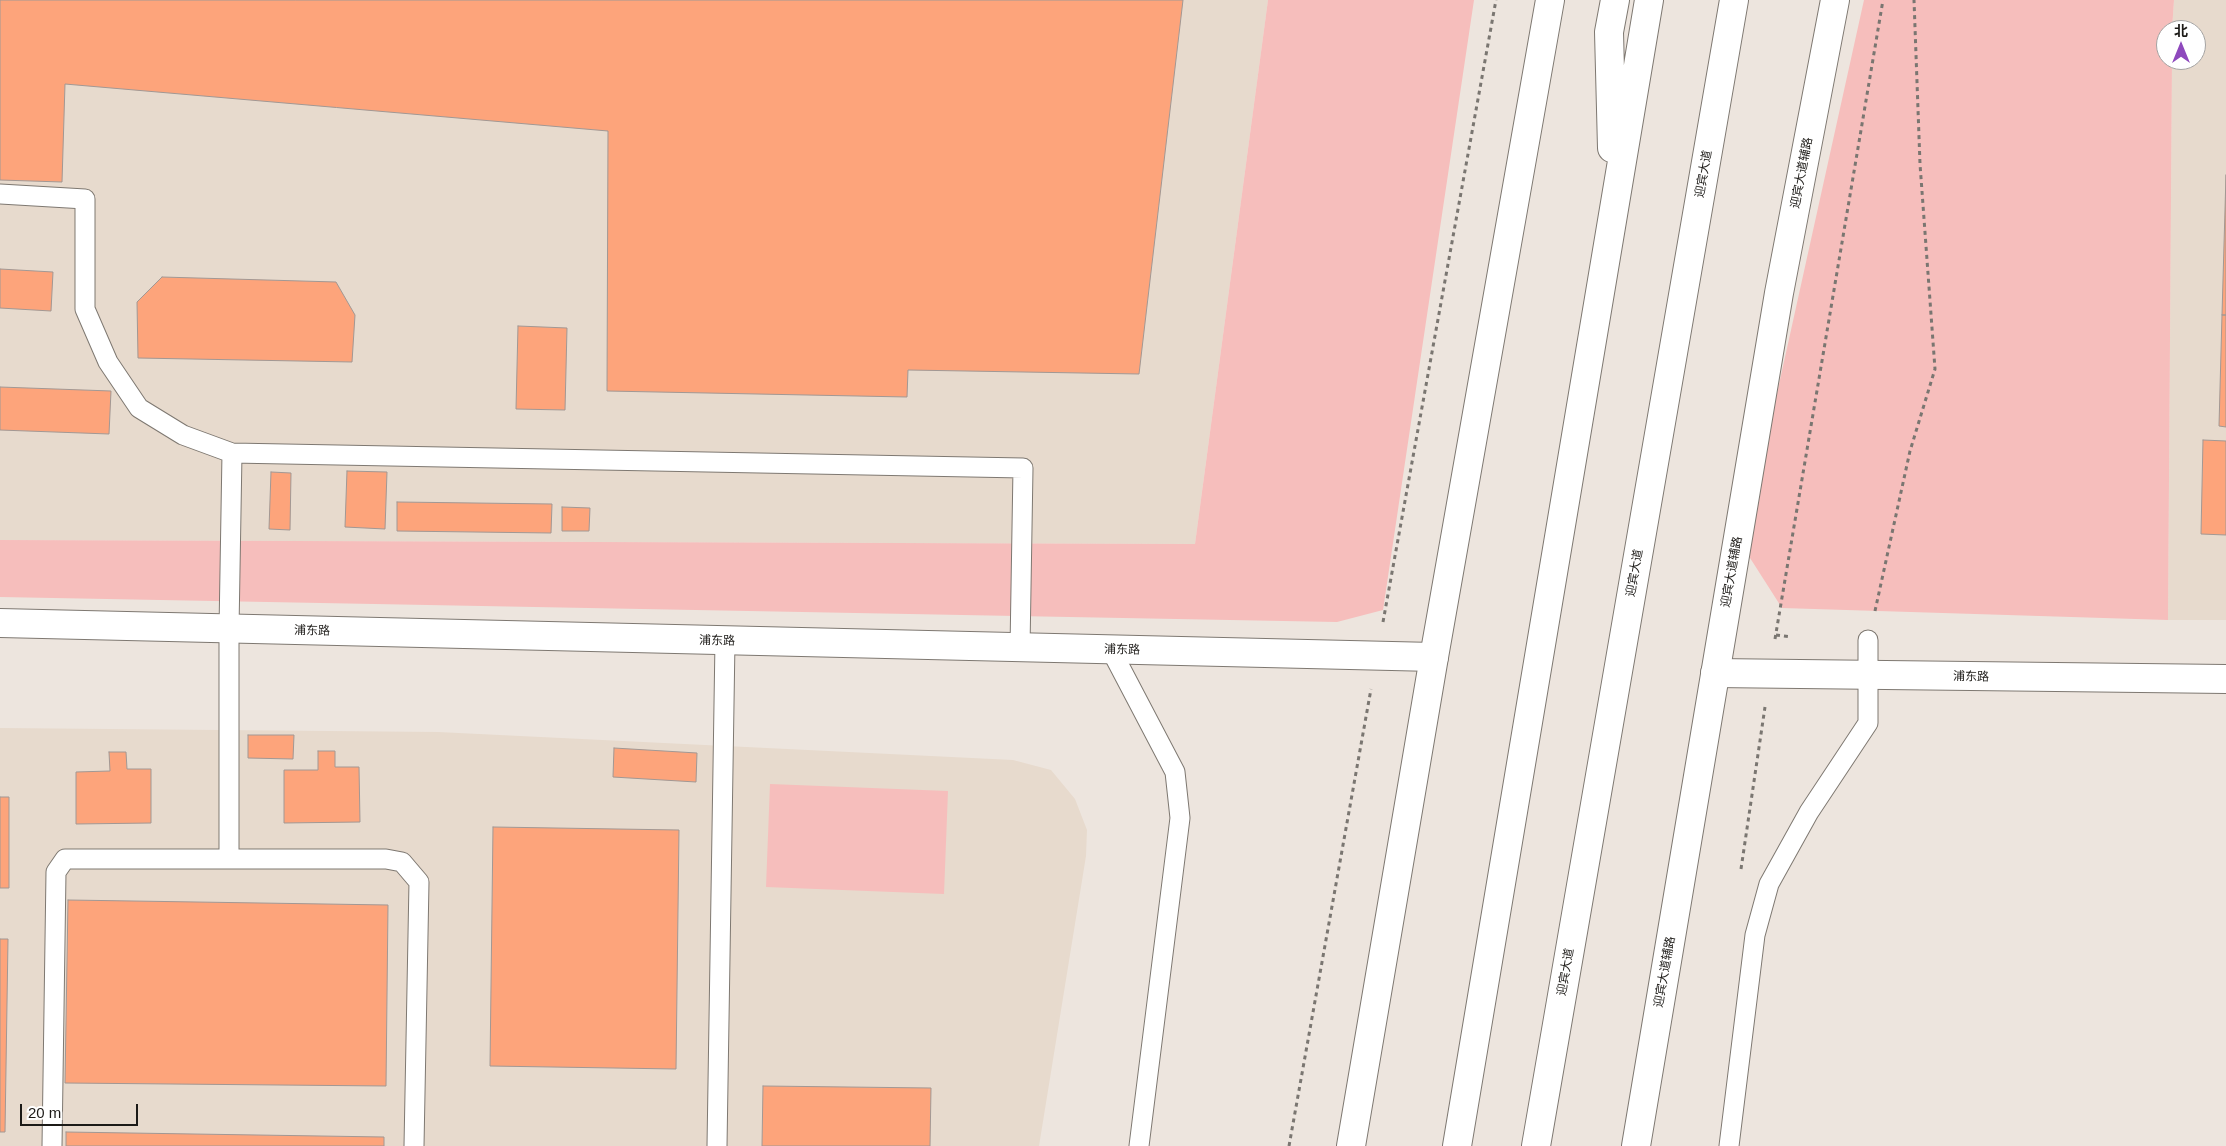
<!DOCTYPE html>
<meta charset="utf-8">
<style>
body{margin:0}
#map{position:relative;width:2226px;height:1146px;overflow:hidden;background:#ede5de;font-family:Helvetica,"Noto Sans SC",sans-serif}
canvas{display:block}
.north{position:absolute;left:2156px;top:20px;width:50px;height:50px;box-sizing:border-box;background:#fff;border:1px solid #a4a3a2;border-radius:50%;rotate:0deg;font-size:14px;font-weight:700;line-height:20px;text-align:center;color:#1c1a17}
.north::after{content:'';display:block;margin:auto;width:18px;height:22px;background:#8e49bd;clip-path:polygon(50% 0,100% 100%,50% 72%,0 100%)}
.scale{position:absolute;left:20px;top:1104px;width:118px;height:22px;box-sizing:border-box;border:2px solid #1c1a17;border-top:0;padding-left:6px;font-size:15px;line-height:18px;white-space:nowrap;color:#1c1a17;-webkit-text-stroke:4px #fff;paint-order:stroke}
</style>
<div id="map">
<canvas width="2226" height="1146"></canvas>
<div class="north">北</div>
<div class="scale">20 m</div>
</div>
<script>
const ctx = document.querySelector('canvas').getContext('2d');
ctx.lineJoin = 'round';
function fillPath(path, color) { ctx.fillStyle = color; ctx.fill(path, 'evenodd'); }
const toPath = rows => new Path2D(rows.map(r => 'M' + r).join(''));
function strokePath(path, color, width, dash) { ctx.strokeStyle = color; ctx.lineWidth = width; ctx.lineCap = dash ? 'butt' : 'round'; ctx.setLineDash(dash || []); ctx.stroke(path); }
function label(font, color, halo, rows, align = 'center') {
  ctx.font = font + ' Helvetica,"Noto Sans SC",sans-serif'; ctx.lineWidth = 4; ctx.setLineDash([]); ctx.textBaseline = 'middle'; ctx.strokeStyle = halo; ctx.fillStyle = color; for (const [text, x, y, turn = 0] of rows) {
    ctx.save(); ctx.translate(x, y); ctx.rotate((+turn || 0) * Math.PI / 180); ctx.textAlign = isNaN(turn) ? turn : align; if (halo) ctx.strokeText(text, 0, 0); ctx.fillText(text, 0, 0); ctx.restore();
  }
}
fillPath(toPath([
 [0,0,1268,0,1195,544,0,540],
 [2174,0,2226,0,2226,620,2168,620,2172,60,2196,60,2196,30,2172,30],
 [0,728,438,732,1013,760,1051,770,1075,799,1087,830,1086,856,1039,1146,0,1146]
]), '#e7dacd');
fillPath(toPath([
 [1268,0,1474,0,1383,610,1337,622,0,597,0,540,1195,544],
 [1864,0,2174,0,2172,30,2166,30,2166,60,2172,60,2168,620,1782,608,1743,547],
 [770,784,948,791,944,894,766,887]
]), '#f6bebc');
const building = toPath([
 [0,0,1183,0,1139,374,908,370,907,397,607,391,608,131,65,84,62,182,0,180,0,0],
 [2226,175,2226,315,2222,315,2226,175],
 [0,269,53,272,51,311,0,308,0,269],
 [162,277,336,282,355,315,352,362,138,358,137,302,162,277],
 [2222,315,2226,315,2226,427,2219,426,2222,315],
 [518,326,567,328,565,410,516,409,518,326],
 [0,387,111,391,109,434,0,430,0,387],
 [2203,440,2226,441,2226,535,2201,534,2203,440],
 [347,471,387,472,385,529,345,527,347,471],
 [271,472,291,473,290,530,269,529,271,472],
 [397,502,552,504,551,533,397,531,397,502],
 [562,507,590,508,589,531,562,531,562,507],
 [248,735,294,735,293,759,248,758,248,735],
 [614,748,697,753,696,782,613,777,614,748],
 [318,751,335,751,335,767,359,767,360,822,284,823,284,770,318,770,318,751],
 [109,752,126,752,127,769,151,769,151,823,76,824,76,772,110,771,109,752],
 [0,797,9,797,9,888,0,888,0,797],
 [493,827,679,830,676,1069,490,1066,493,827],
 [68,900,388,905,386,1086,65,1083,68,900],
 [0,939,8,939,5,1132,0,1132,0,939],
 [763,1086,931,1088,930,1146,762,1146,763,1086],
 [66,1132,384,1137,384,1146,66,1146,66,1132]
]);
fillPath(building, '#fda47b');
strokePath(building, '#a29894', 1);
const lane = toPath([
 [0,194,85,199,85,309,108,362,139,408,183,435,232,453,1023,468,1020,648],
 [1111,650,1175,772,1180,818,1139,1146],
 [229,859,229,629,232,453],
 [52,1146,56,872,65,859,386,859,402,862,419,882,414,1146],
 [717,1146,725,641],
 [1729,1146,1755,935,1769,884,1809,812,1868,723,1868,640]
]);
const secondary = toPath([
 [0,623,1434,657],
 [1715,673,2226,679]
]);
const primary = toPath([
 [1351,1146,1434,657,1550,0],
 [1636,1146,1779,293,1835,0]
]);
const highway = toPath([
 [1612,148,1609,32,1615,0],
 [1457,1146,1649,0],
 [1536,1146,1734,0]
]);
strokePath(lane, '#7e7871', 21);
strokePath(secondary, '#7e7871', 30);
strokePath(primary, '#7e7871', 30);
strokePath(highway, '#7e7871', 30);
strokePath(toPath([
 [1875,611,1910,451,1935,369,1920,164,1914,0],
 [1383,622,1496,0],
 [1776,635,1791,637],
 [1775,639,1883,0],
 [1741,869,1765,707],
 [1289,1146,1371,689]
]), '#7a7671', 3, [4, 4]);
strokePath(lane, '#fff', 19);
strokePath(secondary, '#fff', 28);
strokePath(primary, '#fff', 28);
strokePath(highway, '#fff', 28);
label('12px', '#1c1a17', '#fff', [
 ["迎宾大道辅路",1802,173,-79],
 ["迎宾大道",1704,174,-80],
 ["迎宾大道辅路",1732,572,-80],
 ["迎宾大道",1635,573,-80],
 ["浦东路",312,631,1],
 ["浦东路",717,641,1],
 ["浦东路",1122,650,1],
 ["浦东路",1971,677,1],
 ["迎宾大道",1566,972,-80],
 ["迎宾大道辅路",1665,972,-80]
]);
</script>
